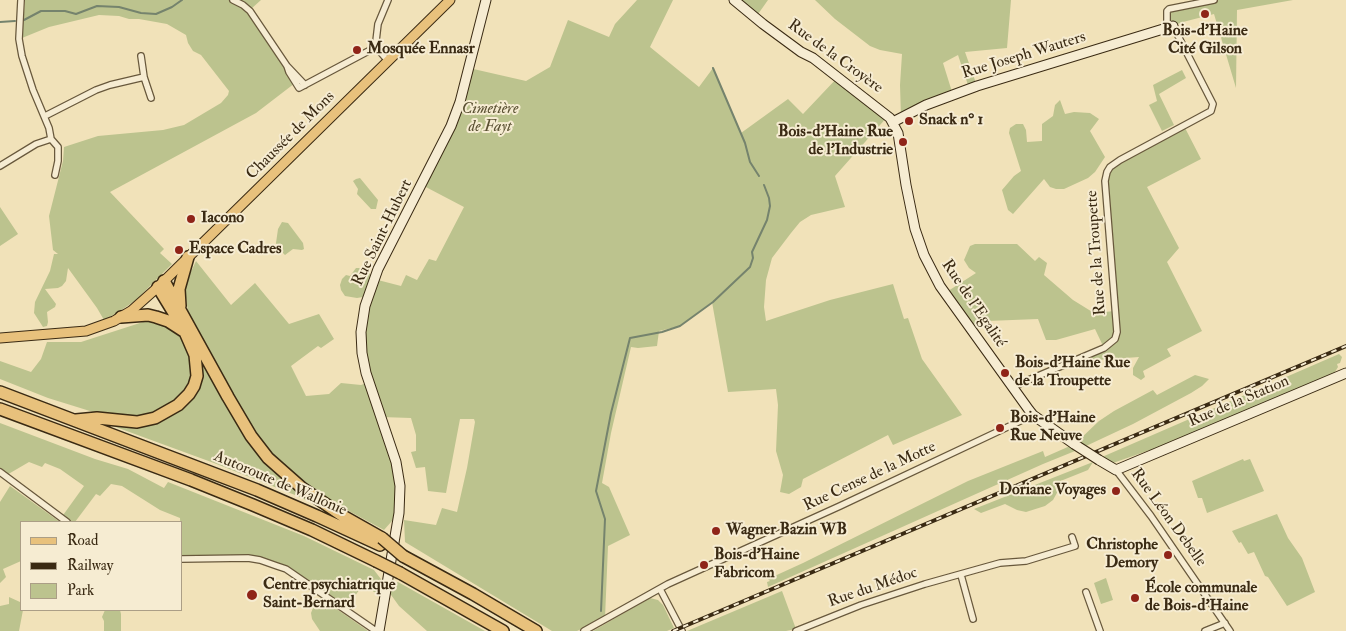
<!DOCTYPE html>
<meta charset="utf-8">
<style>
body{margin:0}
#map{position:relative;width:1346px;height:631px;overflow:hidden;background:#f1e2b9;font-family:"IM FELL Double Pica",serif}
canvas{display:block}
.legend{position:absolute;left:20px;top:521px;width:162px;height:90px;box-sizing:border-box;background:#f6ecd2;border:1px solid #ab9e86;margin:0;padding:6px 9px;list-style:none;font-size:15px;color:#3a2a13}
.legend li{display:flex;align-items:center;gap:10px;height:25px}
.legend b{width:25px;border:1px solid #ab9e86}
</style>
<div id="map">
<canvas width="1346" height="631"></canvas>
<ul class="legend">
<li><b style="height:6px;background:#e8c17c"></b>Road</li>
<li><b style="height:6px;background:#3a2a13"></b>Railway</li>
<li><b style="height:14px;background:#bcc38e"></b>Park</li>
</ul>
</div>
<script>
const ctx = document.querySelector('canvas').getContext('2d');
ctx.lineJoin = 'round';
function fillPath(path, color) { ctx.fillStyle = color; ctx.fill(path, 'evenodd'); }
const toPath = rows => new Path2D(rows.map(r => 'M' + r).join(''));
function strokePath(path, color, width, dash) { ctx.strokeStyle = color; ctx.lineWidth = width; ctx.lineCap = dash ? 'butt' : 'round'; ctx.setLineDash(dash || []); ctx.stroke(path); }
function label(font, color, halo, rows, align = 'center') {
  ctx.font = font + ' "IM FELL Double Pica",serif'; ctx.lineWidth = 4; ctx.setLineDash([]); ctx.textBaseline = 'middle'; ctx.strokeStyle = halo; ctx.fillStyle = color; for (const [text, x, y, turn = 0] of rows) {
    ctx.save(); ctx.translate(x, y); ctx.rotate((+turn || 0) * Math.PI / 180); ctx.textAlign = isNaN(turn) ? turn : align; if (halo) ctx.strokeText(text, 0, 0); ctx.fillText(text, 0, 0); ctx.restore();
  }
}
fillPath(toPath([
 [25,0,261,0,251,9,299,80,256,113,110,192,164,249,160,253,172,264,136,300,117,313,104,320,97,308,68,268,66,281,62,286,58,288,45,289,56,304,55,307,47,312,48,322,47,326,43,327,34,313,35,302,50,271,54,254,58,254,53,250,49,216,63,161,64,147,98,136,163,130,184,125,221,103,228,95,229,91,201,55,193,51,188,43,186,35,167,24,139,19,129,19,119,16,99,15,49,27,22,38],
 [637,0,673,0,650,47,699,87,713,68,741,133,788,99,803,114,838,77,888,116,835,176,845,207,811,215,800,222,791,233,772,258,766,280,764,307,766,321,830,300,893,284,904,319,908,318,922,359,962,415,893,445,888,435,803,479,801,487,789,494,780,492,783,475,776,451,778,405,776,389,728,392,712,302,680,326,659,331,657,346,638,348,631,347,611,433,602,483,609,487,630,535,608,546,605,618,577,631,552,631,405,542,404,520,436,525,442,508,457,512,467,468,475,422,474,419,460,419,446,493,428,491,425,467,416,468,411,452,416,451,416,435,411,418,381,417,396,462,399,513,384,530,321,496,272,456,255,434,232,395,188,312,185,291,189,276,196,261,231,305,255,283,289,324,319,314,334,339,321,348,318,346,291,366,306,396,329,394,341,383,361,385,369,382,361,339,374,279,401,286,406,275,417,280,429,259,436,261,464,207,422,185,447,138,469,68,526,81,550,67,568,20,609,37,615,24],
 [740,0,768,0,756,17],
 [815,0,1011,0,1007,48,965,52,977,86,969,88,958,55,943,63,953,95,901,117,900,85,902,54,880,50,870,46,835,19],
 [1214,0,1293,0,1237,10,1236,88,1214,14,1183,22,1167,28,1167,11],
 [1182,70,1186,78,1159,94,1174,125,1162,131,1149,105,1157,101,1153,85],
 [1060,100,1065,114,1074,112,1090,113,1099,119,1090,131,1105,157,1095,172,1088,178,1064,189,1056,189,1050,187,1044,179,1013,214,1008,210,1002,190,1014,176,1021,171,1009,133,1010,128,1016,124,1023,124,1026,130,1027,142,1042,141,1042,124,1053,116,1055,105],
 [1184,126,1201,159,1147,187,1179,248,1167,262,1202,331,1167,349,1171,356,1143,371,1145,377,1141,380,1133,375,1133,368,1139,357,1125,358,1112,365,1105,359,1101,360,1097,366,1092,365,1087,355,1104,348,1095,329,1056,340,1046,340,1038,319,987,321,972,333,945,293,976,273,969,268,964,260,970,246,975,244,1017,244,1035,261,1039,257,1047,263,1044,275,1073,300,1094,313,1115,311,1105,181,1110,167],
 [360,178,378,200,376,209,371,209,357,194,358,189,353,181,356,179],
 [0,207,18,234,0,246],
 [282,222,288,223,303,243,304,249,302,250,293,249,285,255,278,248,276,243,278,229],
 [356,268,360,268,372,275,367,292,363,297,357,298,345,296,341,290,340,285,342,279,346,275,350,276],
 [143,322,155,322,170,327,180,336,187,347,192,370,189,383,176,403,144,418,106,416,48,398,0,379,0,361,31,372,41,359,47,342,81,342],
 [198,349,231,411,321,507,295,495,214,463,113,426,136,427,163,421,187,404,196,390],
 [1339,354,1342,357,1340,363,1337,364,1338,367,1333,375,1159,453,1150,450,1113,463,1102,457],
 [1195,375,1209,379,1202,386,1191,393,1133,424,1086,446,1078,441,1099,421,1114,411,1153,390,1157,395],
 [0,423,95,459,128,469,164,488,168,482,304,536,374,570,387,587,398,582,485,631,427,631,399,606,389,592,386,594,374,592,368,587,362,586,345,610,286,569,260,560,182,559,180,518,160,510,122,486,111,484,100,496,96,494,75,522,67,522,61,518,84,486,60,469,45,463,42,467,29,462,5,476,0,472],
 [1070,446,1075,451,1043,464,768,587,767,582,770,581,768,579,803,563,968,481,1043,451,1045,457],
 [1243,459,1244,461,1250,459,1264,491,1207,513,1202,498,1198,498,1192,481],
 [1093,462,1088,470,1058,482,1058,491,1053,500,1045,506,1026,512,1017,510,1005,504,981,513,974,509],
 [10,486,60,522,21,522,21,561,3,569,6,577,0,583,0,502],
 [1277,514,1288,538,1302,558,1315,592,1287,606,1268,577,1265,576,1254,552,1248,554,1241,542,1239,543,1232,531],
 [1106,578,1113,600,1101,604,1094,583],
 [782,591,796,629,786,631,687,631],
 [9,597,20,602,21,610,23,610,19,631,0,631,0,606,9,604],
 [321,598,368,631,320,631,312,619,311,613,315,603],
 [650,598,658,600,663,605,674,628,667,631,593,631],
 [105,610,120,610,121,614,121,631,104,631,104,621,102,617]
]), '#bcc38e');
strokePath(toPath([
 [24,20,41,11,65,11,76,14,97,6,119,7,141,13,156,14,172,7,182,0],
 [0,22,15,21],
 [713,68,745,143,750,162,759,176],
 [601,611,605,519,596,491,611,413,630,338,662,332,680,326,713,302,750,267,753,258,752,252,767,220,770,206,769,198,764,185]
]), '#75836d', 2);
const street = toPath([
 [21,0,19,39,22,56,33,90,49,128,51,139,58,147,58,161,55,175],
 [233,0,243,5,250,11,287,66,289,72,299,88,376,47],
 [388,0,378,24,376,41,376,47,388,61],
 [1167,28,1167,11,1169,9,1214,0],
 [141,56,144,77],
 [287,66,305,85],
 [45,116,96,90,110,85,144,77,151,98],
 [0,166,36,144,51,139],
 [1012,387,1104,348,1115,339,1117,332,1105,181,1107,172,1110,167,1120,160,1211,111,1213,104,1173,26],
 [1116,470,1151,516,1230,631],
 [0,472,67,522],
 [181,559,248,558,260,560,277,566,286,569,376,631],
 [961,575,973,619],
 [660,589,682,631],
 [1086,592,1100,631],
 [584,631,668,584,840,506,1033,415],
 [796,631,861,605,925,584,1000,563,1026,561,1075,546,1072,537],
 [1205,631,1225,623]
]);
const secondary = toPath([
 [734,0,763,24,801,52,813,58,890,118,898,133,906,185,915,229,924,255,940,286,1029,410,1033,415,1074,444],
 [893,122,926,105,977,86,1173,26],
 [1099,460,1116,470,1346,373],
 [379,631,399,513,400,486,396,462,366,373,362,353,361,332,365,306,378,269,451,126,460,102,486,0]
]);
const primary = toPath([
 [0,338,86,331,114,321,131,311,158,287,450,0]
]);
const highway = toPath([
 [164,281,228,397,251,436,268,458,302,488,343,516,382,538],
 [158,287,183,328],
 [180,306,179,289,188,257],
 [0,392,257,490,317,516,380,545],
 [0,409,191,480,253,505,312,530,376,561],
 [76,420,97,418,137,422,155,418,178,405,189,394,194,386,197,376,195,355,185,332,168,321,156,317,148,315,121,317],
 [403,556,473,594,536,631],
 [400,573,503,631]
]);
strokePath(street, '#68583c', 8);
strokePath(secondary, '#3a2a13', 11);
strokePath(primary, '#3a2a13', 11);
strokePath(highway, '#3a2a13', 14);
strokePath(street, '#f6ecd2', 5.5);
strokePath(secondary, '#f6ecd2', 9);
strokePath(primary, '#e8c17c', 9);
strokePath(highway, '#e8c17c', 11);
const rail = toPath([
 [673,631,1346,346]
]);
strokePath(rail, '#3a2a13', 4);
strokePath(rail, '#f6ecd2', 2, [5.5]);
const secondaryBridge = toPath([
 [1074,444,1099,460]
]);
const highwayBridge = toPath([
 [382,538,403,556],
 [376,561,400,573]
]);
strokePath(secondaryBridge, '#3a2a13', 11, []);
strokePath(highwayBridge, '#3a2a13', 14, []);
strokePath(secondaryBridge, '#f6ecd2', 9);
strokePath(highwayBridge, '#e8c17c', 11);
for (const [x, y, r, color] of [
 [1205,14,5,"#8f2418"],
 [357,50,5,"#8f2418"],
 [909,121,5,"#8f2418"],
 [903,142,5,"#8f2418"],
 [191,219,5,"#8f2418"],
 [179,250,5,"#8f2418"],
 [1005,373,5,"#8f2418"],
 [1000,428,5,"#8f2418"],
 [1116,491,5,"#8f2418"],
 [716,531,5,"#8f2418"],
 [1168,555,5,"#8f2418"],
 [704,565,5,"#8f2418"],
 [252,595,6,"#8f2418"],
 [1135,598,5,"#8f2418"]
]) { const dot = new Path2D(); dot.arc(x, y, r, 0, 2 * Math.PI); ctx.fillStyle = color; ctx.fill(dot); strokePath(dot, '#f6ecd2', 2); }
label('bold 16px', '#3a2a13', '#f6ecd2', [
 ["Bois-d'Haine",1205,32,"center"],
 ["Cité Gilson",1205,50,"center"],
 ["Mosquée Ennasr",367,50],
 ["Snack n° 1",919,121],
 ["Bois-d'Haine Rue",893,133,"right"],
 ["de l'Industrie",893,151,"right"],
 ["Iacono",201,219],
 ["Espace Cadres",189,250],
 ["Bois-d'Haine Rue",1015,364],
 ["de la Troupette",1015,382],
 ["Bois-d'Haine",1010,419],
 ["Rue Neuve",1010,437],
 ["Doriane Voyages",1106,491,"right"],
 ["Wagner Bazin WB",726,531],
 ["Christophe",1158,546,"right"],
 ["Demory",1158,564,"right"],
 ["Bois-d'Haine",714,556],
 ["Fabricom",714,574],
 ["Centre psychiatrique",263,586],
 ["Saint-Bernard",263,604],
 ["École communale",1145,589],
 ["de Bois-d'Haine",1145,607]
], 'left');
label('16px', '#3a2a13', '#f6ecd2', [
 ["Rue Joseph Wauters",1024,56,-17],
 ["Rue de la Croyère",835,57,36],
 ["Chaussée de Mons",291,136,-45],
 ["Rue Saint-Hubert",383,233,-64],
 ["Rue de la Troupette",1097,253,-94],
 ["Rue de l'Egalité",973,304,56],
 ["Rue de la Station",1239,402,-23],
 ["Rue Cense de la Motte",870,477,-25],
 ["Autoroute de Wallonie",280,484,23],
 ["Rue Léon Debelle",1168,518,54],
 ["Rue du Médoc",873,588,-19]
]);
label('italic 16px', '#5a5032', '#f6ecd2', [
 ["Cimetière",490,110],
 ["de Fayt",490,128]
]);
</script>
